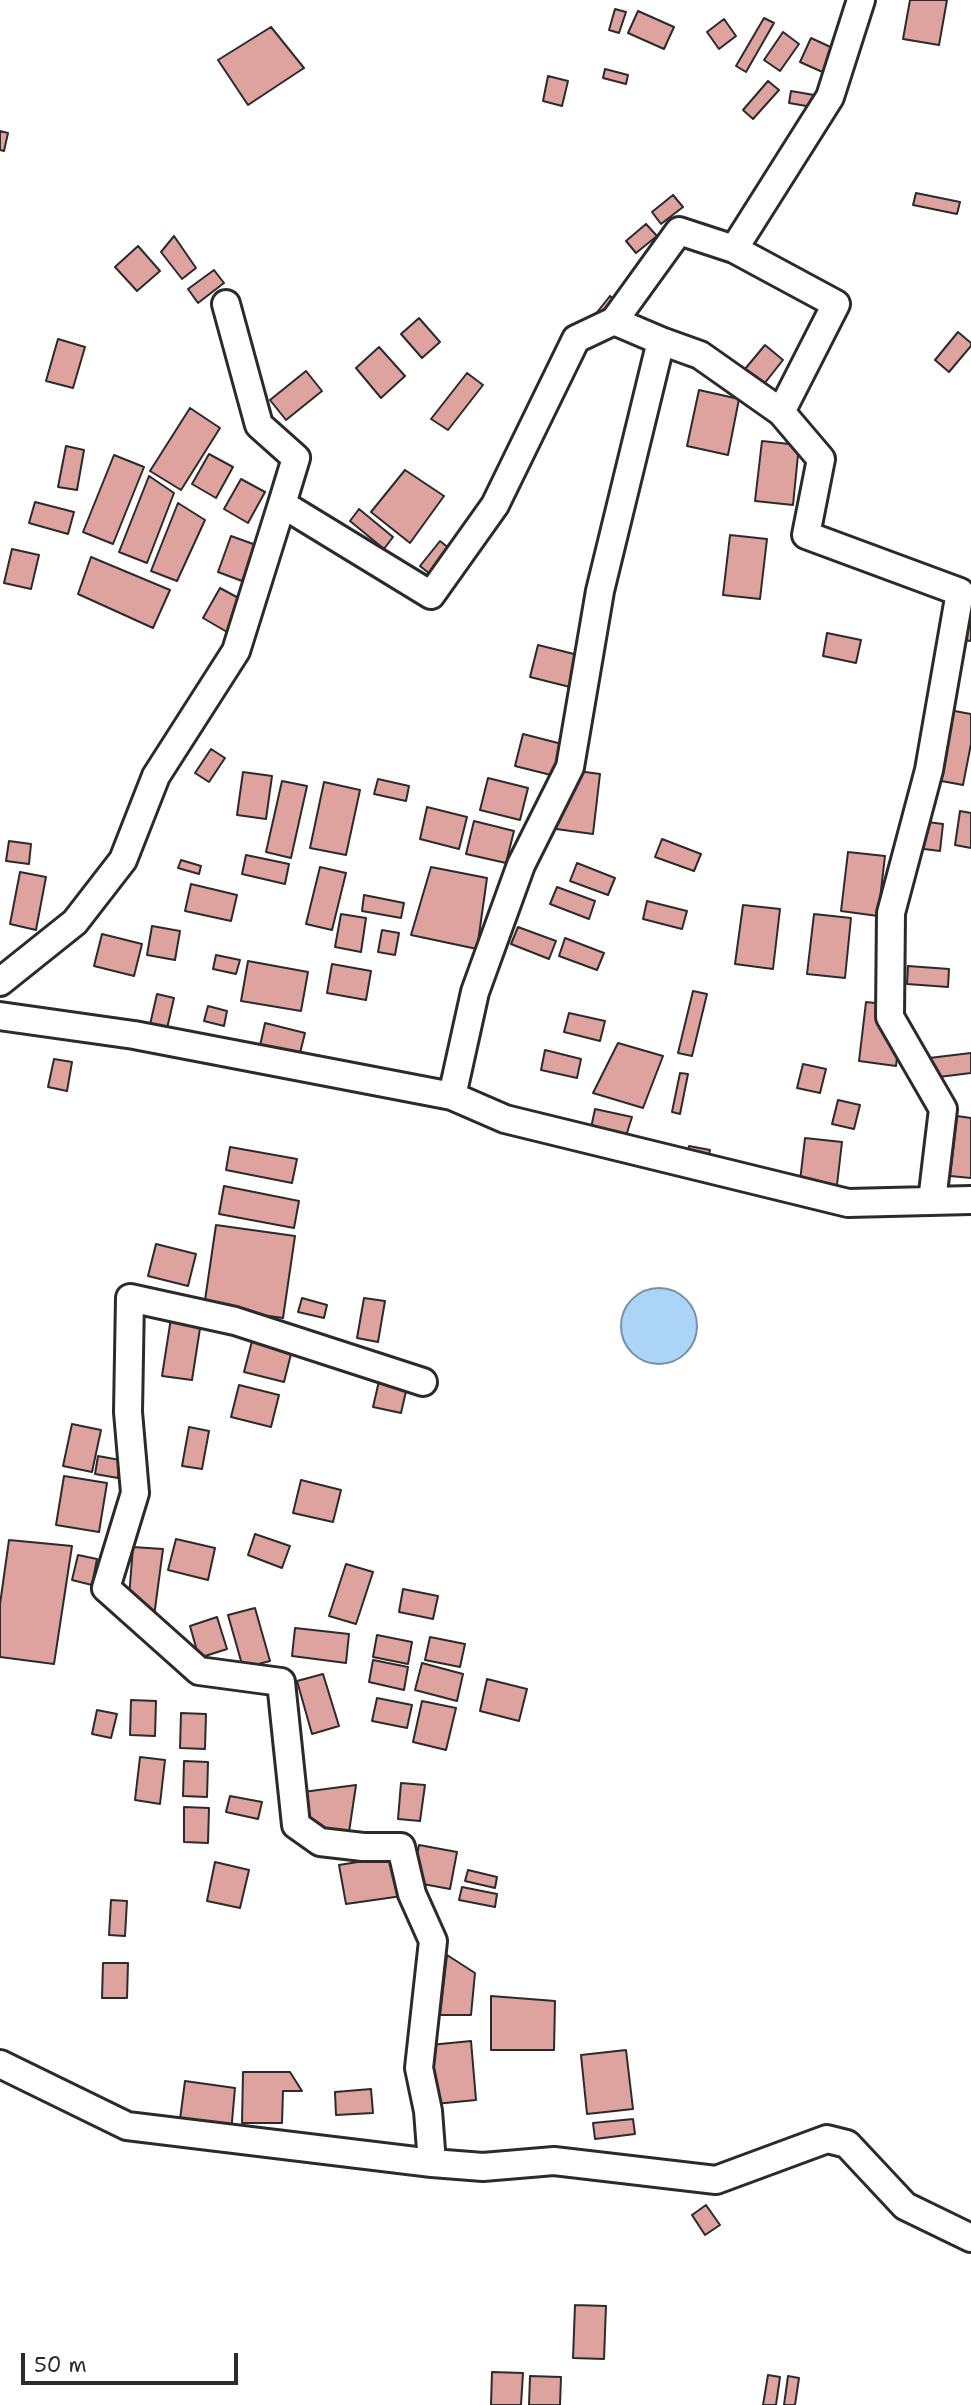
<!DOCTYPE html>
<style>
body{margin:0}
#map{position:relative;width:971px;height:2405px;overflow:hidden;background:#fff;font-family:"Shantell Sans",sans-serif}
canvas{display:block}
.scale{position:absolute;left:21px;top:2353px;width:217px;height:32px;box-sizing:border-box;border:4px solid #2b2b2b;border-top:0;padding-left:9px;font-size:21px;line-height:24px;white-space:nowrap;color:#2b2b2b;-webkit-text-stroke:5px #fff;paint-order:stroke}
</style>
<div id="map">
<canvas width="971" height="2405"></canvas>
<div class="scale">50 m</div>
</div>
<script>
const ctx = document.querySelector('canvas').getContext('2d');
ctx.lineJoin = 'round';
function fillPath(path, color) { ctx.fillStyle = color; ctx.fill(path, 'evenodd'); }
const toPath = rows => new Path2D(rows.map(r => 'M' + r).join(''));
function strokePath(path, color, width, dash) { ctx.strokeStyle = color; ctx.lineWidth = width; ctx.lineCap = dash ? 'butt' : 'round'; ctx.setLineDash(dash || []); ctx.stroke(path); }
const water = toPath([
 '621 1326a38 38 0 1 1 76 0a38 38 0 1 1-76 0Z'
]);
fillPath(water, '#abd4f6');
strokePath(water, '#7890a5', 2);
const building = toPath([
 [910,0,947,0,939,45,903,39,910,0],
 [615,9,626,12,619,33,609,30,615,9],
 [638,11,674,27,664,49,628,33,638,11],
 [764,18,774,23,746,72,736,66,764,18],
 [724,19,736,36,719,49,707,32,724,19],
 [271,27,304,68,248,105,218,60,271,27],
 [783,32,799,44,780,71,764,60,783,32],
 [811,38,837,50,827,74,800,62,811,38],
 [605,69,628,75,626,84,603,78,605,69],
 [548,76,568,81,562,106,543,101,548,76],
 [768,81,779,90,753,119,743,110,768,81],
 [791,91,814,95,812,107,789,103,791,91],
 [0,131,8,133,4,151,0,150,0,131],
 [916,193,960,202,957,214,913,205,916,193],
 [673,195,683,207,661,224,652,212,673,195],
 [646,224,657,236,636,253,626,241,646,224],
 [174,236,196,268,182,279,161,252,174,236],
 [138,246,160,271,137,291,115,267,138,246],
 [214,270,224,283,198,303,188,289,214,270],
 [610,296,621,305,606,325,594,316,610,296],
 [419,318,440,342,422,358,401,334,419,318],
 [958,332,971,343,971,346,949,372,935,360,958,332],
 [58,339,85,347,73,388,46,381,58,339],
 [765,345,783,360,764,384,745,369,765,345],
 [379,347,405,376,381,398,356,368,379,347],
 [306,371,322,391,286,420,270,400,306,371],
 [467,373,483,385,448,430,431,419,467,373],
 [699,390,739,399,728,455,687,446,699,390],
 [190,408,220,428,181,490,150,471,190,408],
 [762,441,799,445,793,505,755,501,762,441],
 [66,446,84,450,77,490,58,487,66,446],
 [209,454,233,467,216,498,192,484,209,454],
 [114,455,144,467,113,544,83,532,114,455],
 [405,470,444,496,410,543,371,512,405,470],
 [149,476,174,493,147,563,119,552,149,476],
 [241,479,265,492,248,523,224,509,241,479],
 [35,502,74,512,68,534,29,523,35,502],
 [178,503,205,520,177,581,151,571,178,503],
 [359,509,393,537,384,549,350,521,359,509],
 [730,535,767,539,760,599,723,595,730,535],
 [231,536,256,545,242,581,218,572,231,536],
 [440,541,455,553,435,578,420,566,440,541],
 [12,549,39,555,31,589,4,583,12,549],
 [91,557,170,590,153,628,78,594,91,557],
 [220,588,244,601,227,632,203,618,220,588],
 [971,598,971,641,958,639,971,598],
 [827,633,861,640,856,663,823,656,827,633],
 [538,645,578,655,570,687,530,677,538,645],
 [949,710,971,714,971,744,963,785,936,780,949,710],
 [523,734,562,744,555,776,515,766,523,734],
 [211,749,225,758,209,782,195,773,211,749],
 [563,769,600,774,593,834,556,829,563,769],
 [243,772,272,776,266,819,237,815,243,772],
 [488,778,528,788,520,820,480,810,488,778],
 [378,779,409,786,406,801,374,794,378,779],
 [282,781,307,786,291,858,266,852,282,781],
 [324,782,360,790,346,855,310,848,324,782],
 [427,807,467,817,459,849,420,839,427,807],
 [960,811,971,813,971,848,955,845,960,811],
 [474,821,514,831,506,863,466,854,474,821],
 [920,821,943,824,940,851,916,848,920,821],
 [662,839,701,854,694,871,655,857,662,839],
 [9,841,31,844,29,864,6,861,9,841],
 [848,852,885,856,878,916,841,911,848,852],
 [246,855,289,864,285,884,242,874,246,855],
 [181,860,201,866,199,874,178,868,181,860],
 [577,863,615,878,608,895,570,881,577,863],
 [320,867,346,873,332,930,306,924,320,867],
 [431,867,487,878,477,949,411,935,431,867],
 [20,872,46,877,36,930,10,924,20,872],
 [191,884,237,895,231,921,185,911,191,884],
 [557,887,595,901,589,919,550,904,557,887],
 [364,895,404,903,401,918,362,911,364,895],
 [647,901,687,911,682,929,643,919,647,901],
 [743,905,780,909,773,969,735,964,743,905],
 [341,914,366,918,361,952,335,947,341,914],
 [814,914,851,918,845,978,807,974,814,914],
 [152,926,180,931,175,960,147,955,152,926],
 [518,927,556,941,549,959,511,944,518,927],
 [382,930,399,933,395,955,378,952,382,930],
 [102,934,142,944,134,976,94,966,102,934],
 [565,938,604,953,597,970,559,956,565,938],
 [216,955,240,960,236,974,213,969,216,955],
 [248,961,308,972,301,1011,241,1001,248,961],
 [332,964,371,971,366,1000,327,993,332,964],
 [908,966,949,969,948,987,907,984,908,966],
 [693,991,707,994,692,1056,678,1053,693,991],
 [157,994,174,998,166,1033,149,1029,157,994],
 [866,1002,903,1006,896,1066,859,1061,866,1002],
 [208,1006,227,1011,224,1026,204,1021,208,1006],
 [569,1013,605,1021,600,1041,564,1032,569,1013],
 [265,1023,305,1033,297,1065,258,1055,265,1023],
 [618,1043,663,1056,643,1108,593,1093,618,1043],
 [545,1050,581,1059,577,1078,541,1070,545,1050],
 [971,1053,971,1073,931,1078,929,1058,971,1053],
 [54,1059,72,1062,67,1091,48,1087,54,1059],
 [803,1064,826,1069,820,1093,797,1088,803,1064],
 [680,1073,688,1074,680,1114,672,1112,680,1073],
 [838,1100,860,1105,854,1129,832,1124,838,1100],
 [595,1109,632,1117,626,1136,591,1128,595,1109],
 [957,1116,971,1118,971,1178,950,1176,957,1116],
 [805,1138,842,1142,835,1202,798,1198,805,1138],
 [689,1146,710,1150,708,1159,687,1155,689,1146],
 [230,1147,297,1159,292,1183,226,1170,230,1147],
 [224,1186,299,1201,294,1228,219,1214,224,1186],
 [216,1225,295,1236,283,1318,204,1307,216,1225],
 [156,1244,196,1254,188,1286,148,1276,156,1244],
 [302,1298,327,1305,324,1318,298,1312,302,1298],
 [364,1298,385,1301,378,1342,357,1338,364,1298],
 [171,1318,201,1322,192,1380,162,1376,171,1318],
 [252,1341,292,1350,284,1382,244,1372,252,1341],
 [379,1381,407,1387,401,1413,373,1407,379,1381],
 [239,1385,279,1395,271,1427,231,1417,239,1385],
 [72,1424,101,1430,92,1472,63,1466,72,1424],
 [189,1427,209,1431,202,1469,182,1466,189,1427],
 [98,1456,120,1460,118,1478,95,1474,98,1456],
 [64,1476,107,1483,99,1532,56,1525,64,1476],
 [301,1480,341,1490,333,1522,293,1513,301,1480],
 [255,1534,290,1546,282,1568,248,1555,255,1534],
 [176,1539,215,1548,208,1580,168,1570,176,1539],
 [9,1540,72,1546,54,1664,0,1657,0,1604,9,1540],
 [133,1547,163,1549,153,1624,127,1622,133,1547],
 [78,1555,97,1559,92,1585,72,1580,78,1555],
 [346,1564,373,1572,356,1624,329,1616,346,1564],
 [403,1589,438,1596,433,1619,399,1612,403,1589],
 [255,1608,270,1661,243,1668,228,1615,255,1608],
 [217,1617,227,1649,199,1658,190,1626,217,1617],
 [295,1628,349,1634,346,1663,292,1656,295,1628],
 [377,1635,412,1642,408,1664,373,1657,377,1635],
 [430,1637,465,1644,460,1667,425,1660,430,1637],
 [373,1660,408,1667,404,1690,369,1682,373,1660],
 [422,1663,463,1674,457,1701,415,1690,422,1663],
 [323,1674,339,1726,312,1734,297,1681,323,1674],
 [487,1679,527,1689,519,1721,480,1711,487,1679],
 [377,1698,412,1705,407,1728,372,1721,377,1698],
 [131,1700,156,1701,155,1736,130,1735,131,1700],
 [422,1701,456,1708,446,1750,413,1742,422,1701],
 [97,1710,117,1714,111,1738,92,1734,97,1710],
 [181,1713,206,1714,205,1749,180,1748,181,1713],
 [140,1757,165,1760,160,1804,135,1800,140,1757],
 [184,1761,208,1762,207,1797,183,1796,184,1761],
 [401,1783,425,1785,420,1821,398,1819,401,1783],
 [356,1785,345,1859,325,1849,288,1794,356,1785],
 [230,1796,262,1802,258,1819,226,1812,230,1796],
 [184,1807,209,1808,208,1843,184,1842,184,1807],
 [419,1845,457,1852,450,1889,412,1882,419,1845],
 [395,1856,402,1896,346,1904,339,1865,395,1856],
 [215,1862,249,1870,240,1908,207,1901,215,1862],
 [468,1870,497,1877,495,1888,465,1881,468,1870],
 [462,1887,497,1894,495,1907,459,1900,462,1887],
 [111,1900,127,1901,125,1936,109,1935,111,1900],
 [447,1955,475,1973,471,2015,440,2015,447,1955],
 [103,1963,128,1963,127,1998,102,1998,103,1963],
 [491,1996,555,2001,554,2050,491,2050,491,1996],
 [471,2041,476,2100,435,2104,430,2045,471,2041],
 [626,2050,633,2109,587,2114,581,2055,626,2050],
 [243,2072,290,2072,302,2091,283,2091,282,2123,242,2123,243,2072],
 [185,2081,235,2088,231,2133,179,2127,185,2081],
 [371,2089,373,2113,336,2115,335,2092,371,2089],
 [633,2119,635,2134,595,2139,593,2123,633,2119],
 [706,2205,720,2225,705,2235,692,2215,706,2205],
 [575,2305,606,2306,604,2359,573,2358,575,2305],
 [492,2372,523,2373,521,2405,491,2405,492,2372],
 [768,2375,780,2377,776,2405,763,2405,768,2375],
 [530,2376,561,2377,560,2405,529,2405,530,2376],
 [788,2376,799,2378,795,2405,784,2405,788,2376]
]);
fillPath(building, '#dea39f');
strokePath(building, '#2b2b2b', 2);
const minor = toPath([
 [734,249,830,97,861,0],
 [226,304,259,425,296,458,282,504,431,595,495,505,576,339,614,321,661,341,600,591,570,767,521,865,475,992,452,1096],
 [614,321,679,231,734,249,836,304,781,412,821,459,806,535,960,592,929,770,891,913,890,1017,943,1109,932,1201],
 [661,341,700,355,781,412],
 [0,982,75,922,123,860,156,776,236,651,282,504],
 [0,1016,134,1035,452,1096,505,1119,848,1203,971,1200],
 [423,1382,235,1321,130,1298,128,1412,135,1493,106,1588,199,1671,281,1682,296,1825,320,1842,363,1847,401,1847,412,1894,433,1941,419,2068,428,2111,432,2163],
 [0,2064,127,2126,432,2163,483,2167,554,2161,716,2180,827,2139,847,2144,905,2206,971,2238]
]);
strokePath(minor, '#2b2b2b', 32);
strokePath(minor, '#fff', 26);
</script>
